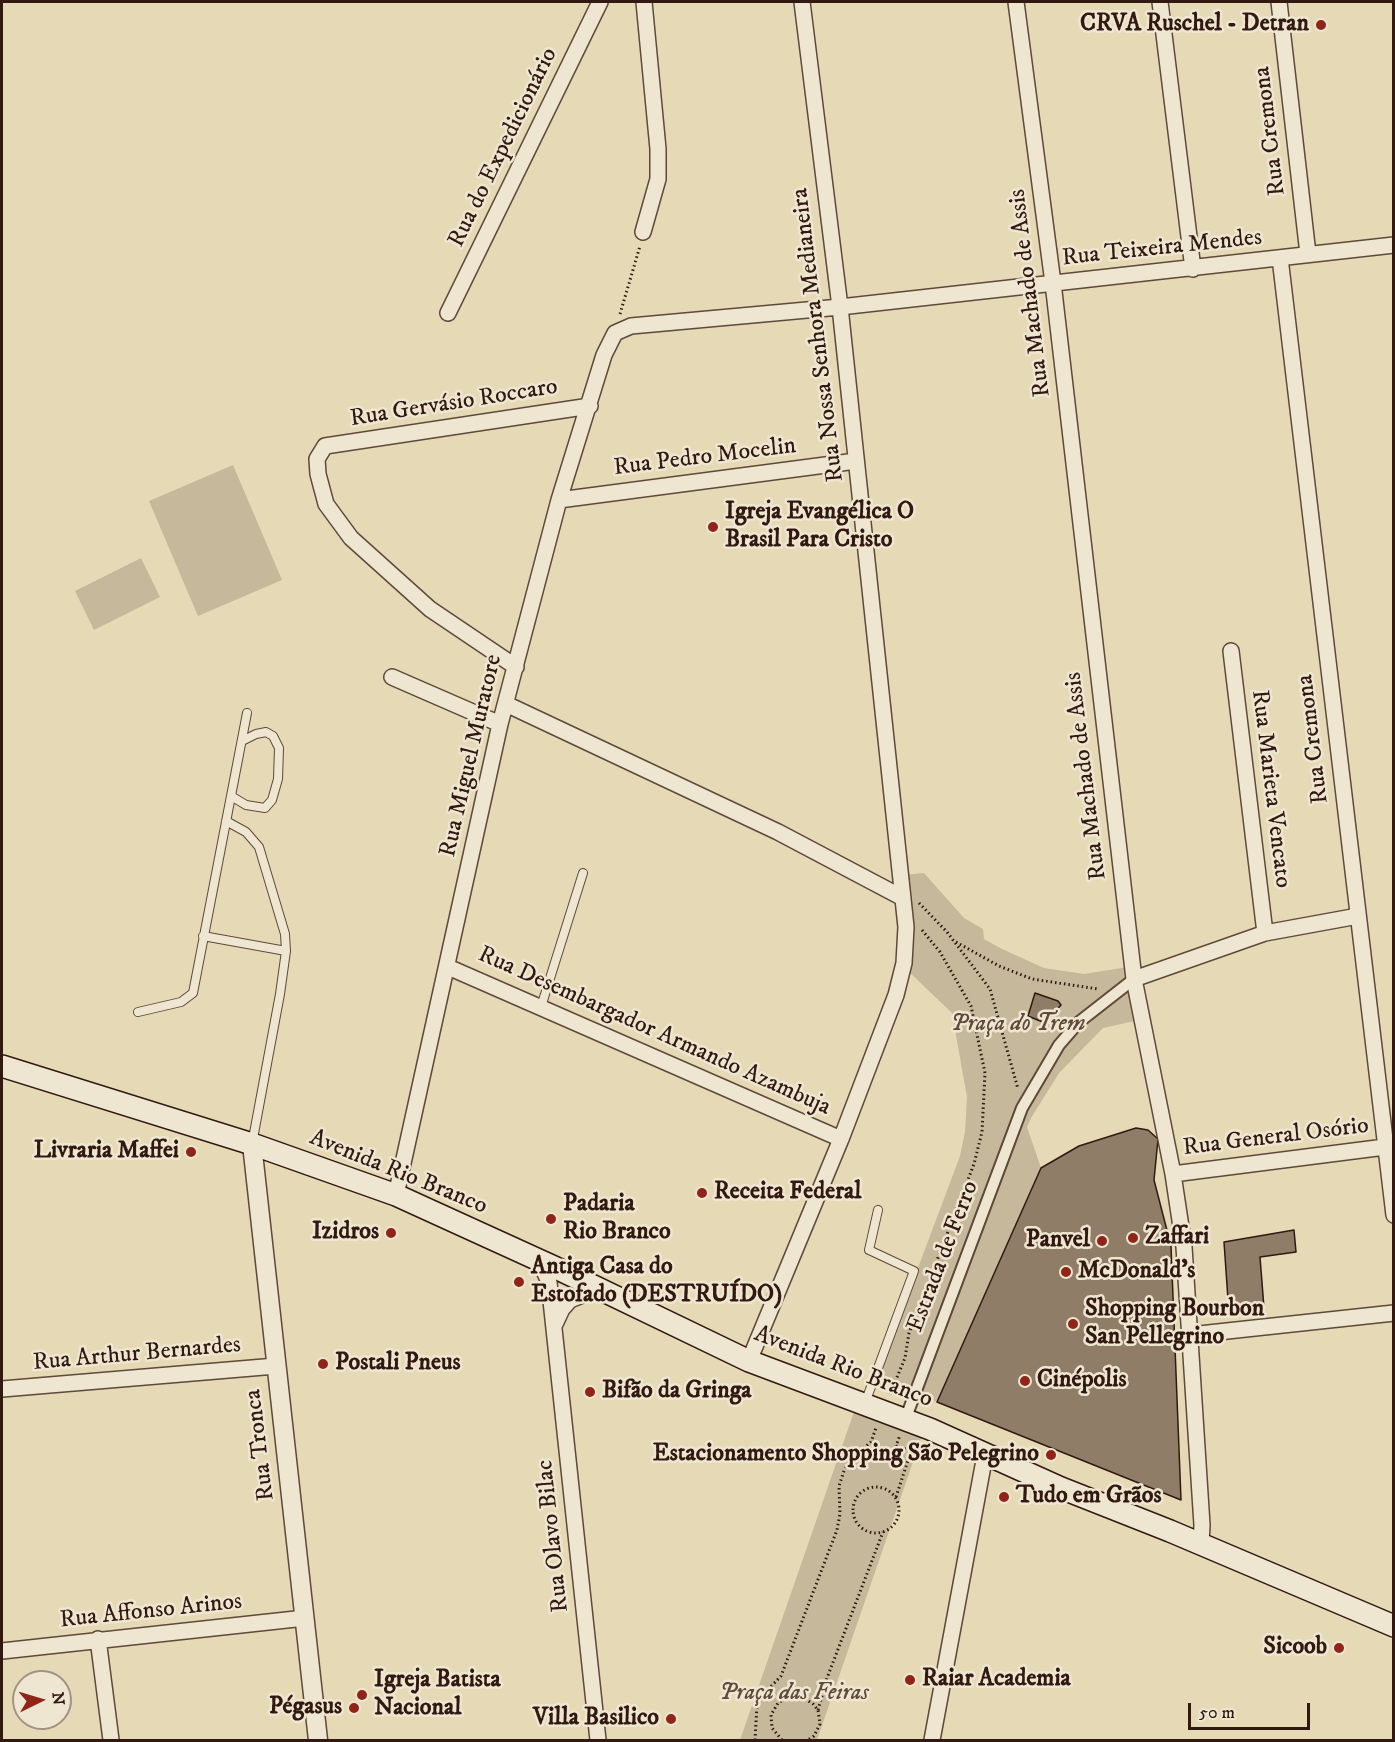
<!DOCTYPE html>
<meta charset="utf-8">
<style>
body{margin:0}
#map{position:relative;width:1395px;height:1742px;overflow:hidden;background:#e5d9b6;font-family:"IM FELL DW Pica",serif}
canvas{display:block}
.frame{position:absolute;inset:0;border:3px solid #311911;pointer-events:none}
.north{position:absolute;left:12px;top:1670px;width:60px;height:60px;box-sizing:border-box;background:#eee6d0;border:2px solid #a29484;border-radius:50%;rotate:85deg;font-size:16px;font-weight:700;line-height:24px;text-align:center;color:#311911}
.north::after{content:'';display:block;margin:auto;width:21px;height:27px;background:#8f2418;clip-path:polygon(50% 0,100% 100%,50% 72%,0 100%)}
.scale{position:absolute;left:1188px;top:1703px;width:122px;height:27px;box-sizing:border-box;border:3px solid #311911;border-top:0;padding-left:8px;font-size:18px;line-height:21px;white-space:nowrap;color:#311911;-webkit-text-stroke:4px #eee6d0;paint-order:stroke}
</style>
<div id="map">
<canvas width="1395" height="1742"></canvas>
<div class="frame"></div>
<div class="north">N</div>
<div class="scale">50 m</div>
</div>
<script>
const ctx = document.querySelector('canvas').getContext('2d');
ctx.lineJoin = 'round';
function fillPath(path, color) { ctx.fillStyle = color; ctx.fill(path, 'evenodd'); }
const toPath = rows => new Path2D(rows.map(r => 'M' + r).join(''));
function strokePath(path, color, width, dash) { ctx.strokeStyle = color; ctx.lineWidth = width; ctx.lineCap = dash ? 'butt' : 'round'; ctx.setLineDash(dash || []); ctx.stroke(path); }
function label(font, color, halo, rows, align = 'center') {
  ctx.font = font + ' "IM FELL DW Pica",serif'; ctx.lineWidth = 5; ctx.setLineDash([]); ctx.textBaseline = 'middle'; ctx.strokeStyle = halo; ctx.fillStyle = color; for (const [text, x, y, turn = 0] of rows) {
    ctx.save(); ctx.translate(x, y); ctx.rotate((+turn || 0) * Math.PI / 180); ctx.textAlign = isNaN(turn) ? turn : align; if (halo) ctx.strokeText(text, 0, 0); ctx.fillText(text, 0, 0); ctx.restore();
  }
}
fillPath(toPath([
 [233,465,282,580,198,616,149,501],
 [141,558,160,597,94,630,75,591],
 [924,873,964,918,983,929,984,939,1002,949,1044,968,1084,974,1128,967,1139,1020,1103,1028,1059,1073,1031,1118,1027,1127,1041,1168,937,1402,877,1377,960,1156,965,1132,967,1097,952,1013,907,970,903,875],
 [855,1409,922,1436,817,1740,740,1740]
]), '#c6b89a');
const building = toPath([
 [1035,993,1058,1001,1061,1005,1045,1023,1028,1016,1035,993],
 [1136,1128,1148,1130,1158,1139,1154,1180,1171,1246,1181,1500,937,1402,1041,1168,1079,1146,1136,1128],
 [1294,1230,1296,1252,1260,1257,1264,1308,1229,1314,1224,1242,1294,1230]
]);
fillPath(building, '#8f7d67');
strokePath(building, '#311911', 1.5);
const service = toPath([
 [231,796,246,805,265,808,272,800,278,779,279,748,273,736,266,732,256,734,242,741],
 [226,821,246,832,259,847,285,934,286,951,280,994,252,1144],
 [203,936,286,951],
 [541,1007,583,873],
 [138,1012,181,1002,193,993,247,713],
 [865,1403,914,1271,869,1250,878,1210]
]);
const pedestrian = toPath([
 [905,1420,1022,1108,1059,1045,1079,1022,1134,979]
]);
const minor = toPath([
 [1016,2,1053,283,1134,979,1173,1174,1184,1247,1202,1525,1201,1544],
 [1160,2,1193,269],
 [1279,2,1308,254],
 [643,232,658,179,658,149,644,2],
 [1280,258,1394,1215],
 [448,313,600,2],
 [559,500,856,461],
 [1231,651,1265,933],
 [516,667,430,609,351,538,326,504,318,474,317,459,325,446,590,406],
 [392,677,500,724],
 [506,704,778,832,903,898],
 [448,967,841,1139],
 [1134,979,1265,933,1358,916],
 [1173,1174,1385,1147],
 [396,1195,500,724,559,500,604,355,615,333,631,326,840,307,1394,245],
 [539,1260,549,1282,598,1740],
 [555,1324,562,1309,570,1300,590,1292,605,1291],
 [1190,1335,1394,1313],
 [749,1361,841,1139,896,995,904,963,906,927,840,307,802,2],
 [2,1389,276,1366],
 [98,1639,111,1740],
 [2,1651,305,1618],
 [932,1740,985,1455]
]);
const tertiary = toPath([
 [252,1144,318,1740]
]);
const secondary = toPath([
 [2,1066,252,1144,396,1195,554,1267,749,1361,930,1429,1061,1488,1170,1531,1394,1626]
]);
strokePath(service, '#5e493a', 10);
strokePath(pedestrian, '#5e493a', 14);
strokePath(minor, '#5e493a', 18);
strokePath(tertiary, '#5e493a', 21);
strokePath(secondary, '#311911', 24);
strokePath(toPath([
 [620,314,640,246],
 [919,903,947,932,990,989,1018,1089],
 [956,942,999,966,1032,979,1098,989],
 [890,1394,905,1358,909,1333,974,1164,982,1132,985,1073,971,1006,940,952,922,930],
 '853 1510a23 23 0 1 1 46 0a23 23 0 1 1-46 0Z',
 [896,1497,911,1451,896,1446,900,1435],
 [818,1710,827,1678,883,1532],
 [755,1740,757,1705,763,1695,781,1676,837,1530,840,1514,839,1486,844,1471,851,1459,871,1442,876,1428],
 [782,1740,772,1728,771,1715,778,1703,789,1696,802,1697,813,1704,818,1710,820,1724,814,1736,808,1740]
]), '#311911', 3, [1.5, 3]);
strokePath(service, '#eee6d0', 8);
strokePath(pedestrian, '#eee6d0', 10);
strokePath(minor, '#eee6d0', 15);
strokePath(tertiary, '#eee6d0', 18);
strokePath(secondary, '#eee6d0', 21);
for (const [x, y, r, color] of [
 [1321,25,6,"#8f2418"],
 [713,527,6,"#8f2418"],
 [191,1152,6,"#8f2418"],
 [702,1193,6,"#8f2418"],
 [551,1219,6,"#8f2418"],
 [391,1233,6,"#8f2418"],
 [1133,1238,6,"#8f2418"],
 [1102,1241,6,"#8f2418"],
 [1066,1272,6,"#8f2418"],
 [519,1282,6,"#8f2418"],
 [1073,1324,6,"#8f2418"],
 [323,1364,6,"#8f2418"],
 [1025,1381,6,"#8f2418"],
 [590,1392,6,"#8f2418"],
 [1051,1455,6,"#8f2418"],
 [1004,1497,6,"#8f2418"],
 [1339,1648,6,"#8f2418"],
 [910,1680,6,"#8f2418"],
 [362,1695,6,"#8f2418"],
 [354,1708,6,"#8f2418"],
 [671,1719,6,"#8f2418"]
]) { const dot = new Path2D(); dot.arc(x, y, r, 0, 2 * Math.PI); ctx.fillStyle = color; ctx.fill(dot); strokePath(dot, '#eee6d0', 2); }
label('bold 24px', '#311911', '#eee6d0', [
 ["CRVA Ruschel - Detran",1309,25,"right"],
 ["Igreja Evangélica O",725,513],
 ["Brasil Para Cristo",725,541],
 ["Livraria Maffei",179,1152,"right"],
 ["Receita Federal",714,1193],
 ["Padaria",563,1205],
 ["Rio Branco",563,1233],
 ["Izidros",379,1233,"right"],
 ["Zaffari",1145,1238],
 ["Panvel",1090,1241,"right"],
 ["Antiga Casa do",531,1268],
 ["Estofado (DESTRUÍDO)",531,1296],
 ["McDonald's",1078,1272],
 ["Shopping Bourbon",1085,1310],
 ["San Pellegrino",1085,1338],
 ["Postali Pneus",335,1364],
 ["Cinépolis",1037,1381],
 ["Bifão da Gringa",602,1392],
 ["Estacionamento Shopping São Pelegrino",1039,1455,"right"],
 ["Tudo em Grãos",1016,1497],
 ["Sicoob",1327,1648,"right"],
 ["Raiar Academia",922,1680],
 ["Igreja Batista",374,1681],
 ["Nacional",374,1709],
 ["Pégasus",342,1708,"right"],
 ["Villa Basilico",659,1719,"right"]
], 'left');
label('24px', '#311911', '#eee6d0', [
 ["Rua Cremona",1271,131,-97],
 ["Rua do Expedicionário",504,148,-64],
 ["Rua Teixeira Mendes",1162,249,-6],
 ["Rua Machado de Assis",1031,293,-97],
 ["Rua Nossa Senhora Medianeira",819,335,-97],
 ["Rua Gervásio Roccaro",454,404,-9],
 ["Rua Pedro Mocelin",705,458,-7],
 ["Rua Cremona",1314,739,-97],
 ["Rua Miguel Muratore",472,756,-77],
 ["Rua Machado de Assis",1087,776,-97],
 ["Rua Marieta Vencato",1270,789,83],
 ["Rua Desembargador Armando Azambuja",654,1032,24],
 ["Rua General Osório",1276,1138,-7],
 ["Avenida Rio Branco",398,1173,22],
 ["Estrada de Ferro",944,1257,-69],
 ["Rua Arthur Bernardes",137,1355,-5],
 ["Avenida Rio Branco",843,1368,21],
 ["Rua Tronca",261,1445,-97],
 ["Rua Olavo Bilac",554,1536,-96],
 ["Rua Affonso Arinos",151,1612,-6]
]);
label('italic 24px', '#5e493a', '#eee6d0', [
 ["Praça do Trem",1018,1025],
 ["Praça das Feiras",794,1694]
]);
</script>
